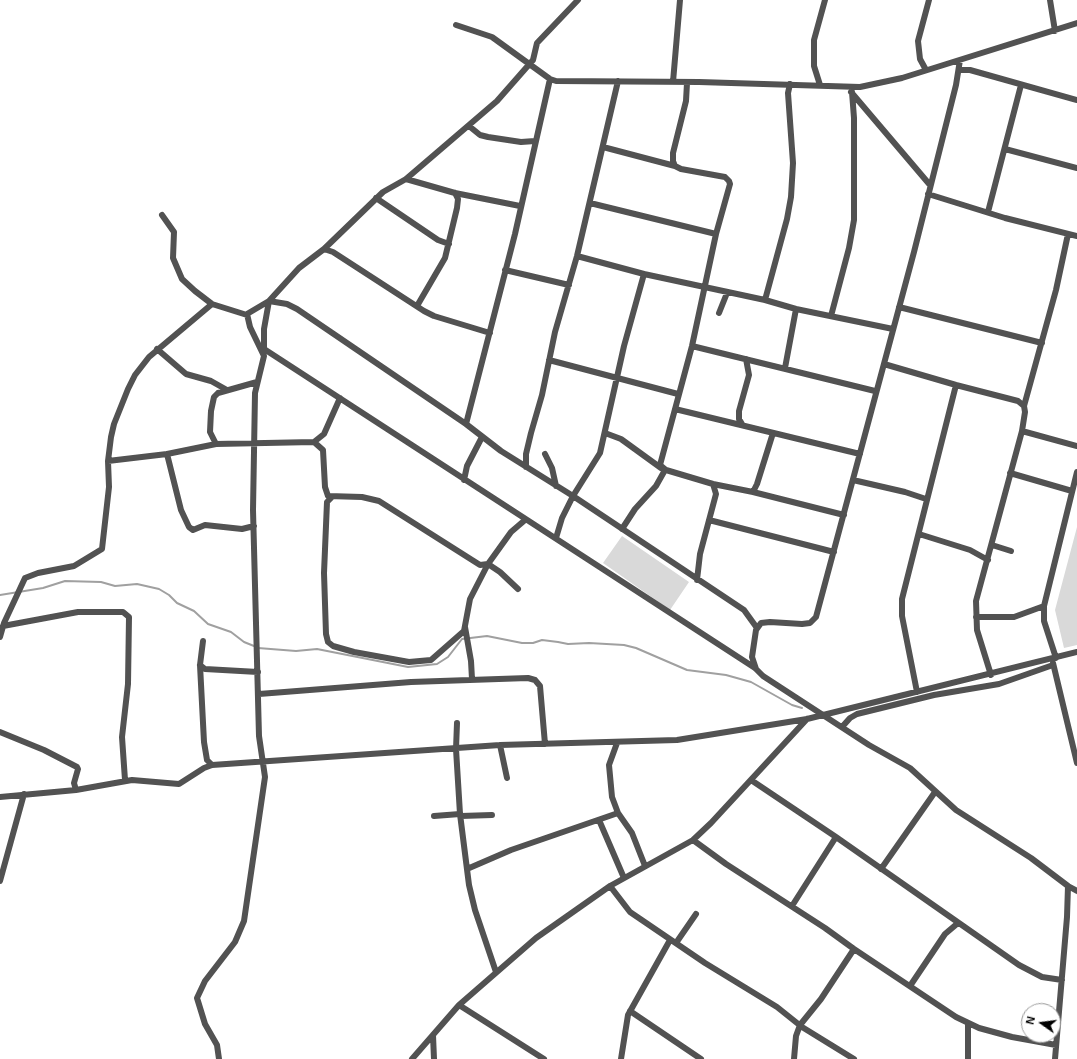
<!DOCTYPE html>
<style>
body{margin:0}
#map{position:relative;width:1077px;height:1059px;overflow:hidden;background:#fff;font-family:Helvetica,sans-serif}
canvas{display:block}
.north{position:absolute;left:1021px;top:1003px;width:40px;height:40px;box-sizing:border-box;background:#fff;border:1px solid #999;border-radius:50%;rotate:284deg;font-size:11px;font-weight:700;line-height:16px;text-align:center;color:#000}
.north::after{content:'';display:block;margin:auto;width:14px;height:18px;background:#000;clip-path:polygon(50% 0,100% 100%,50% 72%,0 100%)}
</style>
<div id="map">
<canvas width="1077" height="1059"></canvas>
<div class="north">N</div>
</div>
<script>
const ctx = document.querySelector('canvas').getContext('2d');
ctx.lineJoin = 'round';
function fillPath(path, color) { ctx.fillStyle = color; ctx.fill(path, 'evenodd'); }
const toPath = rows => new Path2D(rows.map(r => 'M' + r).join(''));
function strokePath(path, color, width, dash) { ctx.strokeStyle = color; ctx.lineWidth = width; ctx.lineCap = dash ? 'butt' : 'round'; ctx.setLineDash(dash || []); ctx.stroke(path); }
fillPath(toPath([
 [1077,527,1077,645,1064,648,1055,610],
 [622,536,689,582,670,610,603,563]
]), '#d9d9d9');
strokePath(toPath([
 [0,595,43,588,65,581,101,582,115,586,137,584,159,589,169,595,177,603,194,611,208,624,231,632,244,642,254,646],
 [258,648,296,651,317,649,408,667,437,664,448,657,462,639,487,636,522,643,533,643,542,640,558,642,568,644,589,643,624,645,636,648,687,670,726,675,751,682,792,705,802,708]
]), '#a0a0a0', 2);
strokePath(toPath([
 [1050,0,1055,31],
 [456,25,492,37,550,79,556,81,699,82,860,87,902,78,1077,23],
 [960,60,956,85,914,252,816,617,810,623,802,624,770,622,761,623,756,630,752,657,756,669,763,676,869,745,910,768,956,810,1031,858,1068,886,1067,917,1055,1059],
 [926,70,920,59,918,41,929,0],
 [959,70,970,70,1077,100],
 [673,82,680,0],
 [687,83,686,101,673,153,673,161,675,166,681,169,725,177,729,181,730,184,716,234,692,346,660,465,666,470,713,484,753,492,844,515],
 [820,85,814,66,814,40,825,0],
 [851,92,930,185],
 [469,126,480,135,488,137,521,142,535,141],
 [603,147,675,166],
 [1005,149,1077,168],
 [406,179,455,193,520,206],
 [928,194,1005,218,1077,236],
 [376,198,438,240,449,244],
 [590,203,716,234],
 [988,212,1021,85],
 [162,215,174,232,173,258,182,279,195,291,212,304,247,315],
 [324,249,333,252,424,311,434,316,490,333],
 [577,256,644,274,765,300,796,309,893,329],
 [505,270,569,285],
 [765,300,787,219,791,197,793,163,788,93,790,84],
 [417,306,445,258,457,208,458,199,455,193],
 [899,307,1042,343],
 [719,313,727,293],
 [831,316,849,248,854,220,854,118,852,92],
 [692,346,875,391],
 [261,347,755,668],
 [264,348,264,329,269,301,287,304,297,309,466,424,501,451,573,496,744,610,757,628],
 [157,349,186,374,211,381,227,390],
 [549,360,678,394],
 [884,364,956,385,1018,401,1024,406,1025,412,1022,431,976,601,977,630,991,675],
 [785,368,796,309],
 [1024,406,1056,290,1068,234],
 [675,409,860,454],
 [466,424,515,234,550,79],
 [742,424,739,419,739,411,749,375,746,359],
 [1022,431,1077,446],
 [605,433,621,439,661,468],
 [314,442,324,434,340,398],
 [216,444,210,432,211,411,214,397,218,393,257,382],
 [167,454,181,510,189,527,193,530,205,525,242,529,254,526],
 [545,454,552,468,556,486],
 [108,461,167,454,216,444,314,442,323,450,325,487,328,496,362,497,379,501,480,565,488,564,511,532,525,520],
 [526,467,526,454,531,433,542,395,555,332,577,256,618,81],
 [1010,473,1072,491],
 [464,480,467,466,482,437],
 [853,480,905,492,926,499],
 [753,492,757,484,773,433],
 [331,498,327,502,324,573,326,634,328,642,333,646,354,652,409,662,431,660,464,631,470,599,488,564,500,572,518,589],
 [709,520,834,552],
 [622,529,635,509,656,486,665,470],
 [919,534,970,550,988,560],
 [556,538,562,518,573,496,600,453,624,346,644,274],
 [992,545,1011,551],
 [697,580,700,554,716,494,713,484],
 [976,617,1014,617,1044,606],
 [3,626,78,612,123,612,129,617,128,684,122,737,125,780],
 [465,627,471,661,472,679],
 [0,637,4,623,25,578,38,573,74,566,102,549,109,487,108,461,111,437,114,424,128,389,135,375,149,357,212,304],
 [203,641,200,665,204,742,207,760,212,765],
 [1056,658,1044,621,1044,606,1077,472],
 [1053,663,1077,763],
 [200,665,205,669,258,672],
 [917,692,902,616,902,599,956,385],
 [259,694,411,682,528,678,535,680,540,686,545,744],
 [457,723,456,749,460,814,469,885,475,910,496,972],
 [842,727,850,718,857,714,934,695,999,684,1053,665],
 [0,732,44,750,77,767,78,769,74,783,76,790],
 [617,743,609,765,612,797,618,813,632,833,645,866],
 [500,745,507,778],
 [751,780,836,837,1019,965,1042,977,1062,980],
 [0,797,76,790,132,780,179,784,204,768,212,765,500,745,677,740,807,719,1077,652],
 [434,816,460,814],
 [461,816,492,815],
 [599,820,624,878],
 [693,840,726,864,825,928,854,949,956,1017,979,1028,1012,1037,1056,1045],
 [467,869,511,850,618,813],
 [881,869,935,792],
 [0,881,24,794],
 [610,886,630,912,705,963,777,1007,802,1027,854,1059],
 [1068,886,1077,891],
 [792,906,836,837],
 [676,943,696,914],
 [910,986,945,934,958,923],
 [459,1005,544,1059],
 [630,1011,701,1059],
 [433,1035,434,1059],
 [219,1059,217,1045,205,1024,197,998,205,981,235,942,244,921,265,777,259,736,253,510,255,393,264,356,250,327,247,314,269,301,299,268,324,249,383,192,406,179,497,101,533,60,537,43,578,0],
 [412,1059,459,1005,536,938,610,886,693,840,711,823,807,719],
 [621,1059,628,1015,670,940],
 [794,1059,796,1036,800,1025,821,999,854,949],
 [968,1059,968,1024]
]), '#525252', 6);
</script>
